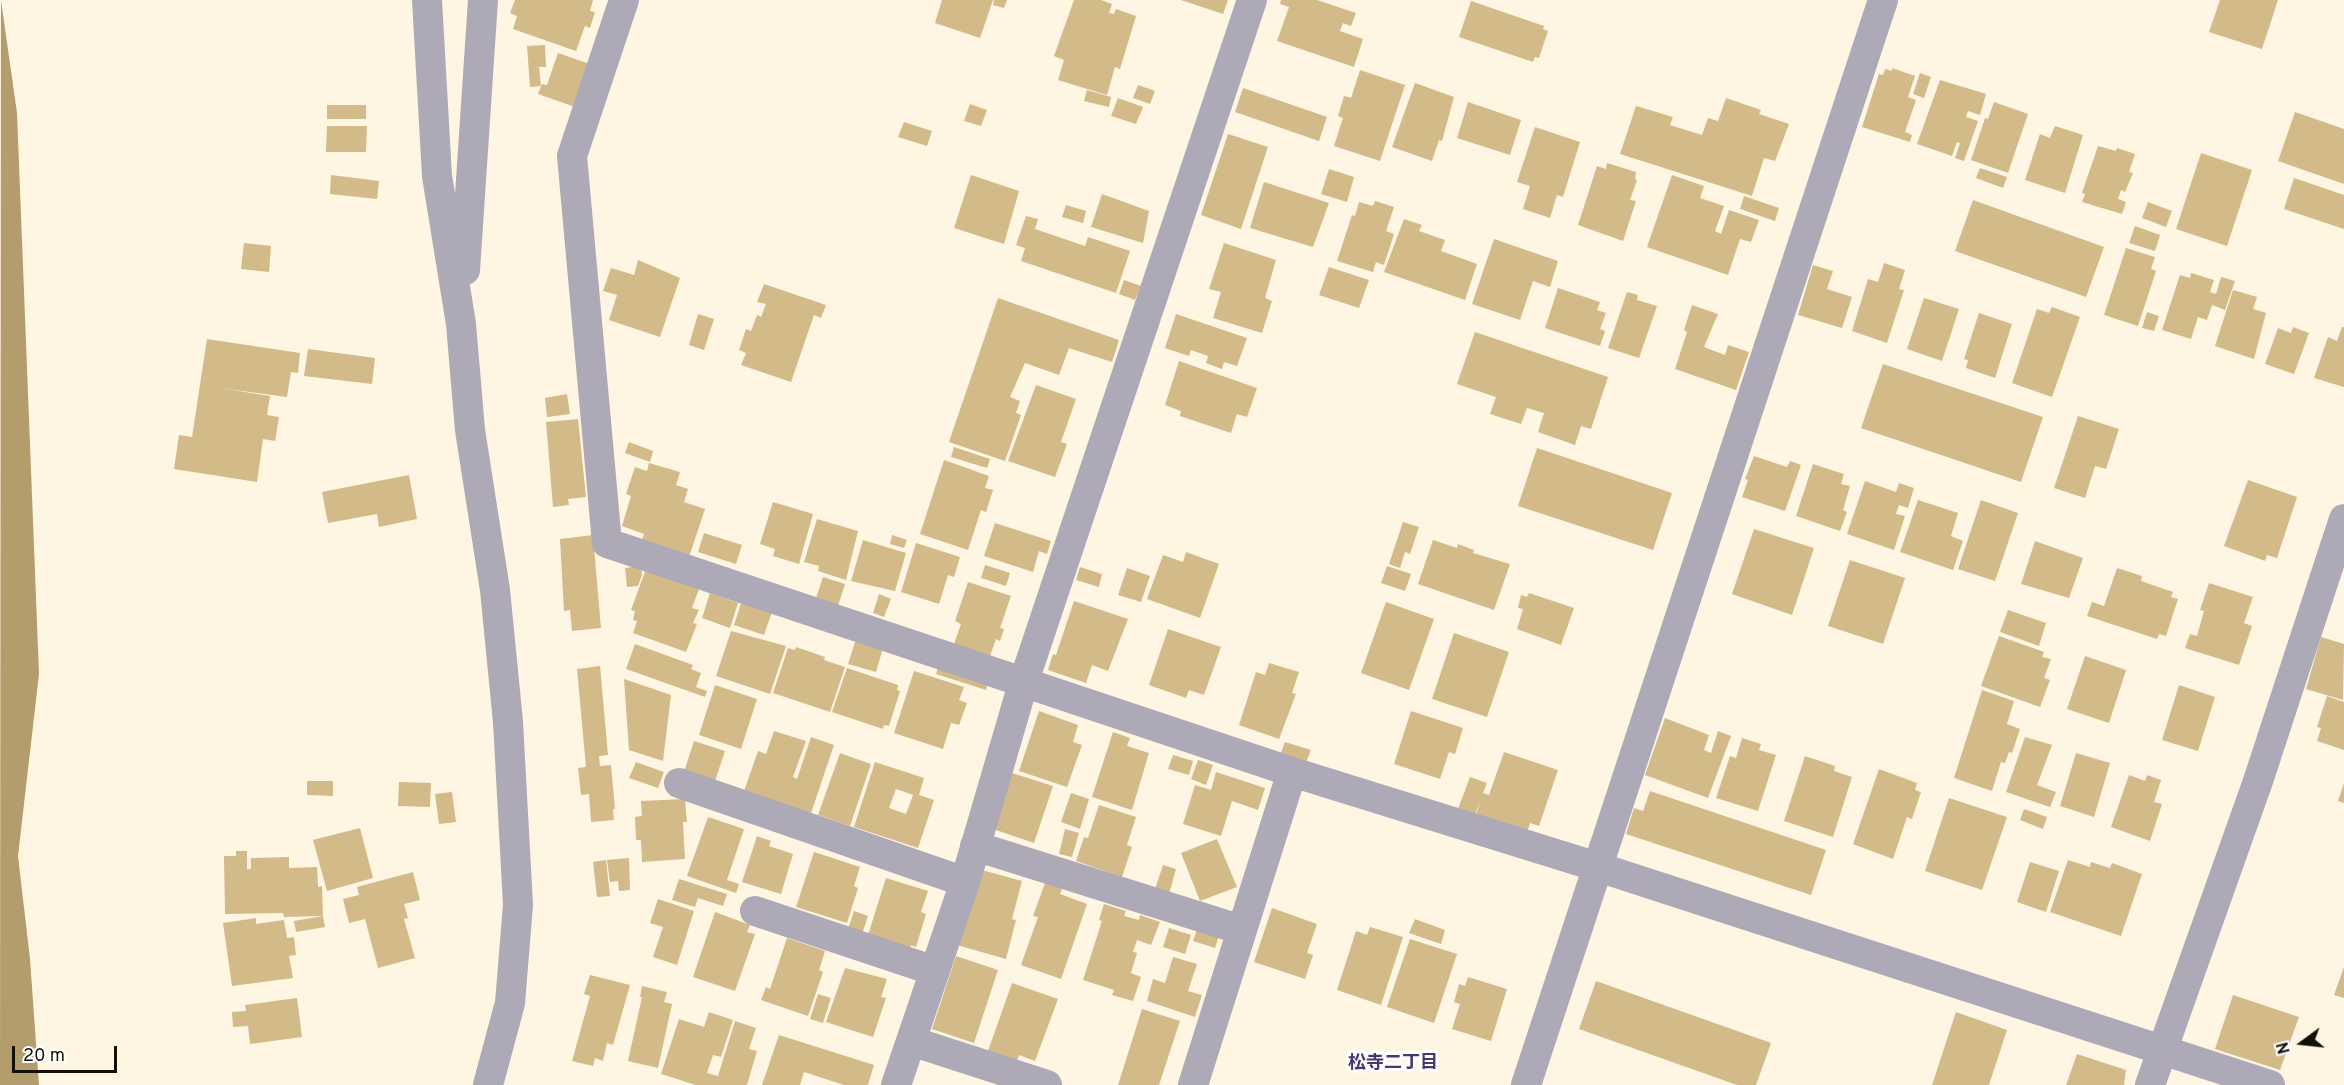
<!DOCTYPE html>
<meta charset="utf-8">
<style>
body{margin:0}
#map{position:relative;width:2344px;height:1085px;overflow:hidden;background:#fff5e3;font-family:Overpass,sans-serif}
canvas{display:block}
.north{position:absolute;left:2272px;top:1013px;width:60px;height:60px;-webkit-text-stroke:4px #fff;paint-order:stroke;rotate:255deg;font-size:16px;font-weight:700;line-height:24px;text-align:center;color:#151006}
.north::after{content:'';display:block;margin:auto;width:21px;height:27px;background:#151006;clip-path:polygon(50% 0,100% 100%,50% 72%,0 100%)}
.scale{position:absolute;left:12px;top:1046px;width:105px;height:27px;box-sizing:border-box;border:3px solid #151006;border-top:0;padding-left:8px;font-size:18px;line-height:21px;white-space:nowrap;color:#151006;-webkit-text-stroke:4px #fff;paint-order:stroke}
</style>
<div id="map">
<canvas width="2344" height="1085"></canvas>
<div class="north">N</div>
<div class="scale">20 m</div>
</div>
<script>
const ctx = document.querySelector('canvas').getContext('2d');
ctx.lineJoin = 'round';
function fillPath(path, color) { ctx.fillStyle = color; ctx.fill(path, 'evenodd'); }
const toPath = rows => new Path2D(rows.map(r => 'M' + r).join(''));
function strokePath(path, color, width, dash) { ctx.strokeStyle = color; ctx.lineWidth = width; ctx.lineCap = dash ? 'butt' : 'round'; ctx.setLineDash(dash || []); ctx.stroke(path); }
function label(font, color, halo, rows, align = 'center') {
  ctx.font = font + ' Overpass,"Noto Sans JP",sans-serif'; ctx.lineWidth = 6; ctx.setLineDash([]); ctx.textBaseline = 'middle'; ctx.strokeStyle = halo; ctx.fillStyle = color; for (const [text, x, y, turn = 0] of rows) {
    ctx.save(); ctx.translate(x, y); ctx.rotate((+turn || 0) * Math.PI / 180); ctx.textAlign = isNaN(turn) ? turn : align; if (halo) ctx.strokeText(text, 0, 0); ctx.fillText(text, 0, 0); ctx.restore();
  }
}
fillPath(toPath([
 [1,0,17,113,39,674,18,856,30,959,39,1085,0,1085]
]), '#b49d6d');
fillPath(toPath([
 [515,0,593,0,590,11,595,12,590,28,585,26,576,51,513,29,517,16,510,13],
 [942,0,993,0,980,38,935,23],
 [994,0,1007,0,1004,8,993,5],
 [1074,0,1101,0,1112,4,1109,13,1114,14,1116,9,1136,16,1120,69,1115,67,1107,95,1058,80,1064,60,1054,56],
 [1181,0,1228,0,1223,14],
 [1281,0,1317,0,1356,13,1351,26,1343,23,1340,31,1363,39,1354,67,1277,41,1289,7,1280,4],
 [2220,0,2278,0,2262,49,2209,32],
 [1471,1,1544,26,1543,29,1548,31,1539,58,1535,57,1533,62,1459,37],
 [545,45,546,67,539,67,541,86,530,87,527,46],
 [558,53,590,64,575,107,538,94,542,84,547,85],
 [1892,68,1915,76,1908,97,1916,100,1905,132,1912,135,1910,142,1862,127,1879,74,1883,75,1885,69,1892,71],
 [1360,70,1405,85,1380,161,1334,146,1343,118,1338,116,1344,96,1351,98],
 [1920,73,1931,77,1924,98,1913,94],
 [1940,80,1986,94,1980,115,1968,111,1966,117,1978,121,1964,161,1955,158,1960,143,1957,142,1952,156,1917,144],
 [1415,83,1454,97,1442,141,1439,140,1432,161,1392,147],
 [1138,85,1155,91,1150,104,1133,98],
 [1243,88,1327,117,1319,141,1235,112],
 [1087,90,1111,97,1109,107,1084,101],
 [1118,98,1143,107,1136,124,1111,116],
 [1726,98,1761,110,1759,114,1789,124,1775,161,1764,158,1752,196,1620,154,1636,106,1673,117,1670,125,1702,135,1708,118,1718,121],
 [1468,102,1521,120,1510,155,1457,138],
 [1994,102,2028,114,2008,173,1971,160,1985,118,1988,119],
 [970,104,987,110,981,126,964,121],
 [327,105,366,105,366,119,327,119],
 [2295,112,2344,129,2344,184,2278,161],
 [904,122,932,131,927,146,898,137],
 [327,126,367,126,366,152,326,152],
 [2055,126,2083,135,2065,193,2025,180,2040,134,2050,138],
 [1535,127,1580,142,1563,197,1557,195,1550,218,1523,209,1530,186,1517,182],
 [1228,134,1268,147,1241,229,1201,215],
 [2098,146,2116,151,2117,148,2135,154,2129,172,2133,173,2125,192,2121,190,2118,199,2126,202,2122,214,2082,202,2085,194,2082,193],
 [2201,153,2252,170,2227,246,2176,229],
 [1607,163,1636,172,1635,179,1637,180,1630,200,1636,201,1623,241,1578,225,1597,166,1606,169],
 [1980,168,2007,177,2003,188,1976,178],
 [1329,169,1354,177,1347,202,1321,194],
 [331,175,379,181,377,199,330,194],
 [971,175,1019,191,1004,244,954,228],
 [1672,175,1704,186,1700,198,1724,206,1715,231,1721,234,1729,210,1759,220,1751,242,1740,239,1728,275,1647,247],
 [2294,178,2344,195,2344,229,2284,209],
 [1264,182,1329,203,1313,247,1250,228],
 [1102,194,1149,211,1143,243,1091,227],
 [1744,196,1779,208,1775,221,1740,209],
 [1973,200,2104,247,2086,297,1955,251],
 [1375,201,1394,207,1386,231,1394,234,1384,265,1376,262,1373,272,1337,261,1352,215,1355,216,1359,202,1373,206],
 [2148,202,2172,211,2166,227,2142,218],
 [1066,205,1086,211,1083,223,1062,217],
 [1026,216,1038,219,1035,229,1085,246,1088,237,1130,251,1116,293,1021,261,1025,248,1016,245],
 [1404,219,1422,225,1419,231,1445,240,1441,251,1477,264,1465,300,1384,272],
 [2135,226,2160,235,2155,251,2129,243],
 [1494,239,1558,261,1550,287,1533,281,1520,320,1472,304],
 [244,243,271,246,269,272,241,269],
 [1224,243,1276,260,1265,298,1272,301,1262,333,1213,318,1221,292,1209,289],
 [2126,248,2155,257,2151,269,2156,271,2138,326,2104,315],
 [638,260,680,278,660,337,609,320,617,295,603,291,611,268,634,275],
 [1884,263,1905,270,1899,289,1904,290,1887,343,1852,331,1868,279,1878,282],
 [1813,265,1833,271,1827,289,1852,297,1842,328,1798,315],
 [1329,267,1369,280,1359,308,1319,295],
 [2191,273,2214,280,2210,292,2216,294,2221,277,2235,281,2225,310,2212,305,2207,320,2198,317,2191,339,2162,330,2180,275,2190,278],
 [1124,280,1141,286,1135,300,1119,294],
 [764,284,826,305,821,318,814,315,791,382,741,365,746,353,739,350,746,329,751,331,757,315,761,317,766,304,757,302],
 [1558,288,1600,302,1597,310,1606,313,1600,329,1605,331,1600,346,1545,328],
 [2233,290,2257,297,2253,309,2266,313,2254,359,2215,346],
 [1627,292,1638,295,1637,300,1657,306,1639,358,1608,348],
 [998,298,1119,340,1112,362,1069,348,1059,375,1025,363,1010,397,1020,401,1016,413,1021,415,1005,461,949,442],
 [1924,298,1959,309,1942,361,1907,349],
 [1692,305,1718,314,1704,347,1725,355,1728,345,1749,352,1736,390,1675,369,1687,332,1684,330],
 [2052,307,2080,317,2052,397,2012,383,2037,309,2049,313],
 [2147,312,2159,316,2154,331,2142,328],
 [1979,313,2012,324,1995,378,1966,368,1968,360,1964,359],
 [698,314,714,319,704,350,689,345],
 [1176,314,1247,338,1237,366,1224,362,1222,369,1206,363,1208,356,1191,350,1189,356,1165,348],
 [2293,327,2309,333,2294,374,2265,364,2278,328,2291,333],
 [2342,327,2344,327,2344,387,2314,378,2328,337,2337,341],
 [1475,332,1608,377,1591,429,1581,426,1575,445,1538,432,1544,413,1527,408,1521,424,1490,414,1496,397,1457,384],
 [207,339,300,353,298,373,291,372,287,397,220,388,270,396,267,415,279,417,275,441,263,439,257,482,174,469,179,435,192,437],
 [308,349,375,358,372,384,304,376],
 [1179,361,1257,388,1247,417,1237,414,1231,433,1180,416,1181,411,1165,405],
 [1883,364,2043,417,2021,482,1861,428],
 [1036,385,1076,399,1061,442,1067,444,1055,477,1008,461],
 [567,394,570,414,547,417,545,398],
 [2078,416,2119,429,2106,469,2095,466,2085,498,2054,488],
 [578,419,586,497,568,499,569,505,553,507,546,422],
 [629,442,653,451,650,462,625,453],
 [954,447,990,459,987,468,951,457],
 [1537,448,1672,493,1653,550,1518,506],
 [1754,456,1787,467,1790,461,1801,465,1785,511,1742,497,1748,480,1745,479],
 [944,460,989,476,985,488,993,490,986,512,981,510,968,550,920,534],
 [649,463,680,472,676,485,688,489,684,502,705,509,689,557,641,542,644,534,622,526,631,496,626,494,635,467,647,471],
 [1813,464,1844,474,1841,484,1850,486,1843,510,1847,512,1840,531,1796,516],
 [409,475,417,519,379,527,377,514,328,523,322,492],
 [2248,480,2297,497,2277,558,2267,555,2265,561,2224,546],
 [1865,481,1896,492,1899,483,1914,488,1908,508,1899,505,1896,514,1905,516,1894,550,1847,534],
 [1918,500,1958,513,1951,536,1963,541,1953,570,1900,552],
 [1981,500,2018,513,1995,581,1958,569],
 [773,502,813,514,799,564,773,556,775,549,760,544],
 [817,519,858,531,846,580,818,571,819,566,804,562],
 [1403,522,1419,527,1410,554,1405,552,1400,568,1389,564],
 [995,523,1051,541,1047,554,1039,551,1033,572,984,556],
 [1754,529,1814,548,1792,615,1732,594],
 [704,533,742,545,736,564,698,552],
 [593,535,601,628,572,631,570,610,564,611,560,539],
 [892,535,907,540,904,548,890,544],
 [863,540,906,553,895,591,851,581],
 [1433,540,1457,548,1458,544,1474,550,1473,553,1510,564,1494,610,1418,584],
 [2035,541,2083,558,2069,598,2021,584],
 [916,543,960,557,954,577,948,575,939,604,901,592],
 [1186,552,1219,564,1200,618,1147,599,1163,555,1183,562],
 [1850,560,1905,578,1883,644,1828,626],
 [985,565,1010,573,1006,586,981,578],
 [641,566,642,575,638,586,627,587,625,568],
 [1387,566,1411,574,1405,591,1381,583],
 [1080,567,1102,574,1099,587,1076,580],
 [1127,568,1150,576,1141,602,1118,595],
 [2117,568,2142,576,2141,581,2173,592,2171,597,2178,599,2166,636,2159,634,2157,639,2087,616,2092,602,2104,606],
 [646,569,700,586,692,608,699,610,693,623,697,624,686,652,633,633,637,621,633,620,635,611,631,610],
 [823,577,845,584,838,606,816,598],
 [968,582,1011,596,1000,628,1004,629,1000,641,996,639,990,656,954,644,961,624,955,621],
 [2209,583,2253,597,2244,623,2252,626,2239,665,2185,648,2190,634,2197,636,2204,611,2200,610],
 [710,593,738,603,730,628,702,618],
 [1529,593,1574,608,1561,645,1517,629,1523,609,1518,608,1521,595,1527,597],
 [879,594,891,599,884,617,873,613],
 [742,600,773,609,764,635,734,625],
 [1074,601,1128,619,1108,671,1092,665,1086,683,1048,670,1053,654,1056,655],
 [1386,602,1434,619,1409,690,1361,673],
 [2008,610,2046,623,2039,646,2000,632],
 [1168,629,1221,647,1204,695,1189,690,1186,698,1149,685],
 [731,631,786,646,770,694,716,676],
 [1454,633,1509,652,1487,717,1432,699],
 [1999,636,2044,652,2042,657,2051,659,2044,678,2050,680,2040,707,1981,686],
 [2321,637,2344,644,2343,700,2306,689],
 [856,639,883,648,876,672,848,664],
 [635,644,693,665,691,669,701,673,696,687,707,691,705,697,626,669],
 [796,647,825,657,824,660,845,667,830,712,773,693,788,648,795,650],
 [2085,656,2126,670,2109,723,2067,709],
 [1269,663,1299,672,1292,693,1296,694,1279,739,1239,725,1256,672,1265,675],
 [600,666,608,755,599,756,600,766,611,765,615,809,613,809,614,820,591,822,589,794,581,795,578,768,586,767,577,669],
 [939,666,988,682,986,690,936,674],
 [847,668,898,685,897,690,900,691,889,726,884,725,883,729,832,712],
 [914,671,964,687,959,700,967,703,959,725,951,723,943,749,894,733],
 [624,679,671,695,663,761,629,750],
 [715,685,757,699,741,749,699,735],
 [2179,685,2215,697,2198,751,2162,740],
 [1982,690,2014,701,2007,724,2020,729,2012,753,2009,752,2005,763,2001,762,1992,791,1954,778],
 [2327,696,2344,702,2344,750,2317,741,2321,728,2317,727],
 [1039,711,1078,725,1073,742,1082,745,1067,787,1019,771],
 [1411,711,1463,728,1455,754,1449,752,1440,779,1394,764],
 [1665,718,1709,735,1704,750,1711,753,1718,731,1731,736,1708,798,1645,775],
 [774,731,806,741,793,777,797,779,811,737,834,745,810,816,743,794,758,751,766,754],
 [1113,732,1130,738,1127,746,1149,753,1132,810,1092,797],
 [2025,737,2052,745,2037,785,2056,792,2050,807,2006,792],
 [1742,738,1761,744,1759,750,1776,755,1758,811,1716,798,1730,756,1736,758],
 [694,741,725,751,715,781,684,772],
 [1285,742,1311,750,1306,762,1281,753],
 [1504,752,1558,770,1539,826,1530,823,1528,830,1476,815,1481,799,1475,815,1458,809,1470,777,1487,783,1483,793,1489,795],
 [840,753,871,764,850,826,818,815],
 [2076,753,2110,763,2094,817,2060,806],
 [1173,755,1193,761,1189,775,1168,769],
 [1805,756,1835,766,1834,771,1852,777,1833,837,1784,821],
 [1198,760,1213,765,1206,785,1191,779],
 [636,762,664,772,658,788,629,778],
 [875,762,924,778,919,795,934,800,918,848,854,827],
 [896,789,913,795,906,814,889,808],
 [1879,769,1917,783,1915,790,1921,792,1912,819,1907,817,1893,859,1853,844],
 [1216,772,1265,788,1258,810,1232,801,1221,836,1183,824,1195,785,1211,790],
 [1012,773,1053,786,1034,843,993,829],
 [2129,775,2145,781,2147,775,2161,780,2154,802,2162,804,2150,841,2111,827],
 [307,781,333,781,333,796,307,795],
 [399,782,431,783,430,807,398,806],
 [2344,783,2344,803,2338,801],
 [1650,791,1826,850,1811,895,1626,834,1634,808,1643,811],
 [452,792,456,822,439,824,435,794],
 [1071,793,1089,799,1080,829,1061,822],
 [1949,798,2007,817,1982,890,1925,871],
 [685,799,687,822,683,822,685,859,642,862,641,840,636,840,635,817,642,816,641,801],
 [1099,805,1136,817,1127,845,1132,847,1122,877,1076,861,1084,837,1088,838],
 [2024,809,2047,817,2043,829,2020,820],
 [708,817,744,829,727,880,739,884,736,893,687,876],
 [360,828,373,878,327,891,313,840],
 [1065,829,1079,833,1072,857,1059,854],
 [757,836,771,841,769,846,793,854,781,894,742,882],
 [1217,839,1237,887,1200,901,1181,853],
 [236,851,247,851,247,869,251,869,251,858,289,857,289,868,317,867,318,887,322,886,323,916,284,917,283,913,225,914,224,856,236,856],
 [814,852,860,867,854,886,858,888,847,923,796,907],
 [629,858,630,890,619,891,618,881,610,882,607,860],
 [606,860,610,896,597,897,593,862],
 [2068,860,2090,867,2091,862,2110,868,2112,863,2142,874,2121,936,2050,912],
 [2030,862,2059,871,2046,912,2017,902],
 [1163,865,1176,869,1169,894,1155,889],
 [978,869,1022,881,1012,919,1016,920,1006,959,957,945],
 [413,872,420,900,404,904,408,918,404,919,415,958,378,968,365,919,349,923,343,899,359,895,357,887],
 [886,878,928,891,921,912,926,914,916,947,911,945,910,949,868,935],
 [679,879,727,894,723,906,698,898,695,907,672,900],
 [1045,883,1062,889,1060,894,1087,904,1061,979,1021,965,1038,917,1033,916],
 [658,899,694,911,677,965,653,957,663,927,650,923],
 [1104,904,1126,911,1124,916,1139,920,1140,915,1160,922,1151,945,1137,940,1133,952,1137,953,1131,973,1141,977,1133,1001,1112,995,1114,990,1083,980,1102,921,1099,920],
 [1272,908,1317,924,1307,953,1313,955,1305,979,1254,962],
 [854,911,868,916,862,934,848,929],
 [715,912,750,925,747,932,755,934,735,991,693,977],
 [323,916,325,927,296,932,294,921],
 [256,918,256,924,284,920,287,938,294,937,296,955,289,956,293,978,232,986,223,923],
 [1415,919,1445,930,1441,944,1409,933],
 [1370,927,1403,937,1381,1005,1337,990,1356,931,1367,935],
 [1169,928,1191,935,1185,954,1163,947],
 [1197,929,1219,935,1215,948,1193,941],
 [787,938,825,951,819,970,823,972,808,1016,761,1000,766,987,770,989],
 [1410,939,1457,954,1434,1023,1387,1007],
 [956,956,998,970,974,1043,932,1029],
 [1173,957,1197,964,1188,991,1202,995,1195,1017,1147,1001,1153,979,1165,983],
 [2344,967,2344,998,2334,995],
 [845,968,887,979,881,997,886,998,873,1037,826,1022],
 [590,975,630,985,613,1045,607,1043,603,1061,595,1058,593,1066,572,1061,590,996,584,994],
 [1468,977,1507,989,1491,1041,1452,1029,1460,1004,1454,1002,1459,984,1465,986],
 [1596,981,1771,1043,1756,1085,1737,1085,1579,1029],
 [1012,983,1058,999,1035,1061,1019,1055,1017,1061,988,1051],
 [642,986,667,992,664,1002,672,1004,658,1068,628,1061,642,997,640,997],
 [818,994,831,998,823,1023,810,1019],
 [2233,995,2299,1017,2280,1070,2215,1049],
 [297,998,302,1037,250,1044,248,1026,233,1027,232,1012,246,1011,245,1005],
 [1142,1009,1180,1021,1159,1085,1118,1085],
 [709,1012,733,1020,721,1057,713,1055,707,1073,718,1076,735,1021,756,1028,749,1049,757,1051,747,1085,696,1085,661,1074,679,1019,704,1027],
 [1956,1012,2007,1030,1989,1085,1932,1085],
 [779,1035,874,1065,868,1085,844,1085,804,1072,800,1085,762,1085],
 [2077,1054,2126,1070,2124,1085,2066,1085]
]), '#d2ba89');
strokePath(toPath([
 [427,0,437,176,461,324,470,430,495,590,508,722,518,905,510,1003,488,1085],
 [624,0,572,156,607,543,1292,772,1598,867,2270,1085],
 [465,270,483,0],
 [679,783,965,882],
 [975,846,1242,930],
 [755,911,935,971],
 [911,1041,1047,1085],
 [896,1085,965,882,1023,684,1252,0],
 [1193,1085,1292,772],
 [1526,1085,1883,0],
 [2150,1085,2258,781,2344,519]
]), '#ada9b7', 30);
label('bold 18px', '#4a3571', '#fff', [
 ["松寺二丁目",1393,1064]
]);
</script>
